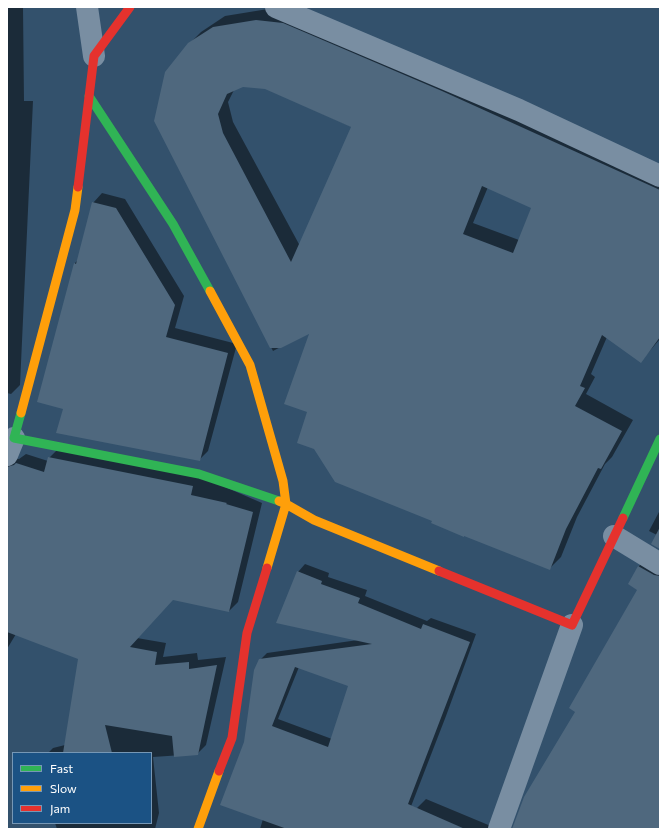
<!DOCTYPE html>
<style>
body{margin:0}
#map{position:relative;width:667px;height:836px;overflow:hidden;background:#33516c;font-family:Commissioner,sans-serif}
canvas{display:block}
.frame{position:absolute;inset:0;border:8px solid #fff;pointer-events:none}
.legend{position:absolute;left:12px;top:752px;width:140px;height:72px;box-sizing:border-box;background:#1b5284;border:1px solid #7697b5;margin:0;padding:5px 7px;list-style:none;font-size:12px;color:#fff}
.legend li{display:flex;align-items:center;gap:8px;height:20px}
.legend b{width:20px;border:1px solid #7697b5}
</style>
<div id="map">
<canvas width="667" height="836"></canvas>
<div class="frame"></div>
<ul class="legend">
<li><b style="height:5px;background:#30b455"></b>Fast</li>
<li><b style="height:5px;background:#ff9f0a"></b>Slow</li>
<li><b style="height:5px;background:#e5322d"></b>Jam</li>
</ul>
</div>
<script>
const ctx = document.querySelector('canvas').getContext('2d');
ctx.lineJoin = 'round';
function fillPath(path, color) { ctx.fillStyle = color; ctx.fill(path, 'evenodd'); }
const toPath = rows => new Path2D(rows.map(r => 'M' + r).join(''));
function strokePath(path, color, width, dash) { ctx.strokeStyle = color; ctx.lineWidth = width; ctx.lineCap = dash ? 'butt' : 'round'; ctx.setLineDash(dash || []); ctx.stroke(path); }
fillPath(toPath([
 [7,7,23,7,24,101,33,101,20,385,11,394,7,393],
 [268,9,660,174,660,339,641,361,607,337,591,374,595,377,586,394,633,420,612,457,605,464,577,517,561,557,550,568,433,521,309,411,311,331,273,351,155,121,189,44,201,32,225,16],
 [243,86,265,88,352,127,300,246,233,122,228,102,234,90],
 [488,187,532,207,519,240,473,223],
 [102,193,125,199,184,296,175,328,237,344,208,451,199,460,64,408,75,263,78,260,93,203],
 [58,449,202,477,262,503,238,602,229,611,173,599,137,638,166,643,163,657,197,653,198,660,226,657,206,745,197,754,153,757,159,813,155,829,57,829,55,823,151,823,151,753,48,753,53,748,65,745,79,658,16,634,7,649,7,454,12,458,19,459,26,454,48,461,49,458],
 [660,510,660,548,657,535,649,531],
 [649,557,660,564,660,829,513,829,641,591,629,584,639,566],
 [305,564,329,573,328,577,367,590,365,596,427,621,431,618,476,634,446,716,410,809,315,829,260,829,263,819,245,742,260,660,267,653,358,640,298,572],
 [299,667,350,685,332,739,278,719],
 [426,799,498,829,408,829,417,808]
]), '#0007');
fillPath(toPath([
 [256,20,283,23,442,91,660,190,660,337,641,363,602,335,580,386,585,388,575,406,622,431,601,469,598,468,566,529,550,570,464,536,464,537,431,523,432,521,335,482,314,449,297,443,307,412,284,404,309,334,281,348,270,348,154,121,165,72,188,43,213,27],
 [243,87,265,89,351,127,291,262,223,133,218,114,227,94],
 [482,186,531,208,513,253,463,234],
 [92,202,116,208,175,305,166,337,228,353,200,461,56,433,63,409,37,402,74,263,76,264],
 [48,457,193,486,191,495,227,503,226,504,253,512,229,612,173,600,130,647,157,652,155,665,189,662,189,669,217,665,198,755,174,757,172,736,105,725,112,753,63,753,78,659,7,632,7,467,14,465,16,463,44,472],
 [660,527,660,549,651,544],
 [638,566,654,575,660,576,660,829,512,829,524,797,575,712,569,708,637,590,628,584],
 [297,571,322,581,321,584,360,598,358,603,421,629,423,624,470,642,408,804,465,829,287,829,220,805,244,742,254,670,259,659,372,644,276,623],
 [295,667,348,686,328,747,272,726]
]), '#4f687e');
strokePath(toPath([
 [87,7,94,56],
 [276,7,519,110,660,176],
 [7,455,14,438],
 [614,536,660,564],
 [499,829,572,625]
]), '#798ea2', 22);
strokePath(toPath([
 [89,96,173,224,210,291],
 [21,413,14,438,199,474,279,501],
 [623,518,660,439]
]), '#30b455', 9);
strokePath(toPath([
 [210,291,250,365,283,481,286,504,267,568],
 [21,413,75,210,78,187],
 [279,501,286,504,314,520,439,571],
 [198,829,219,771]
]), '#ff9f0a', 9);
strokePath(toPath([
 [78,187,94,56,130,7],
 [439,571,572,625,623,518],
 [219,771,232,738,247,633,267,568]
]), '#e5322d', 9);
</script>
